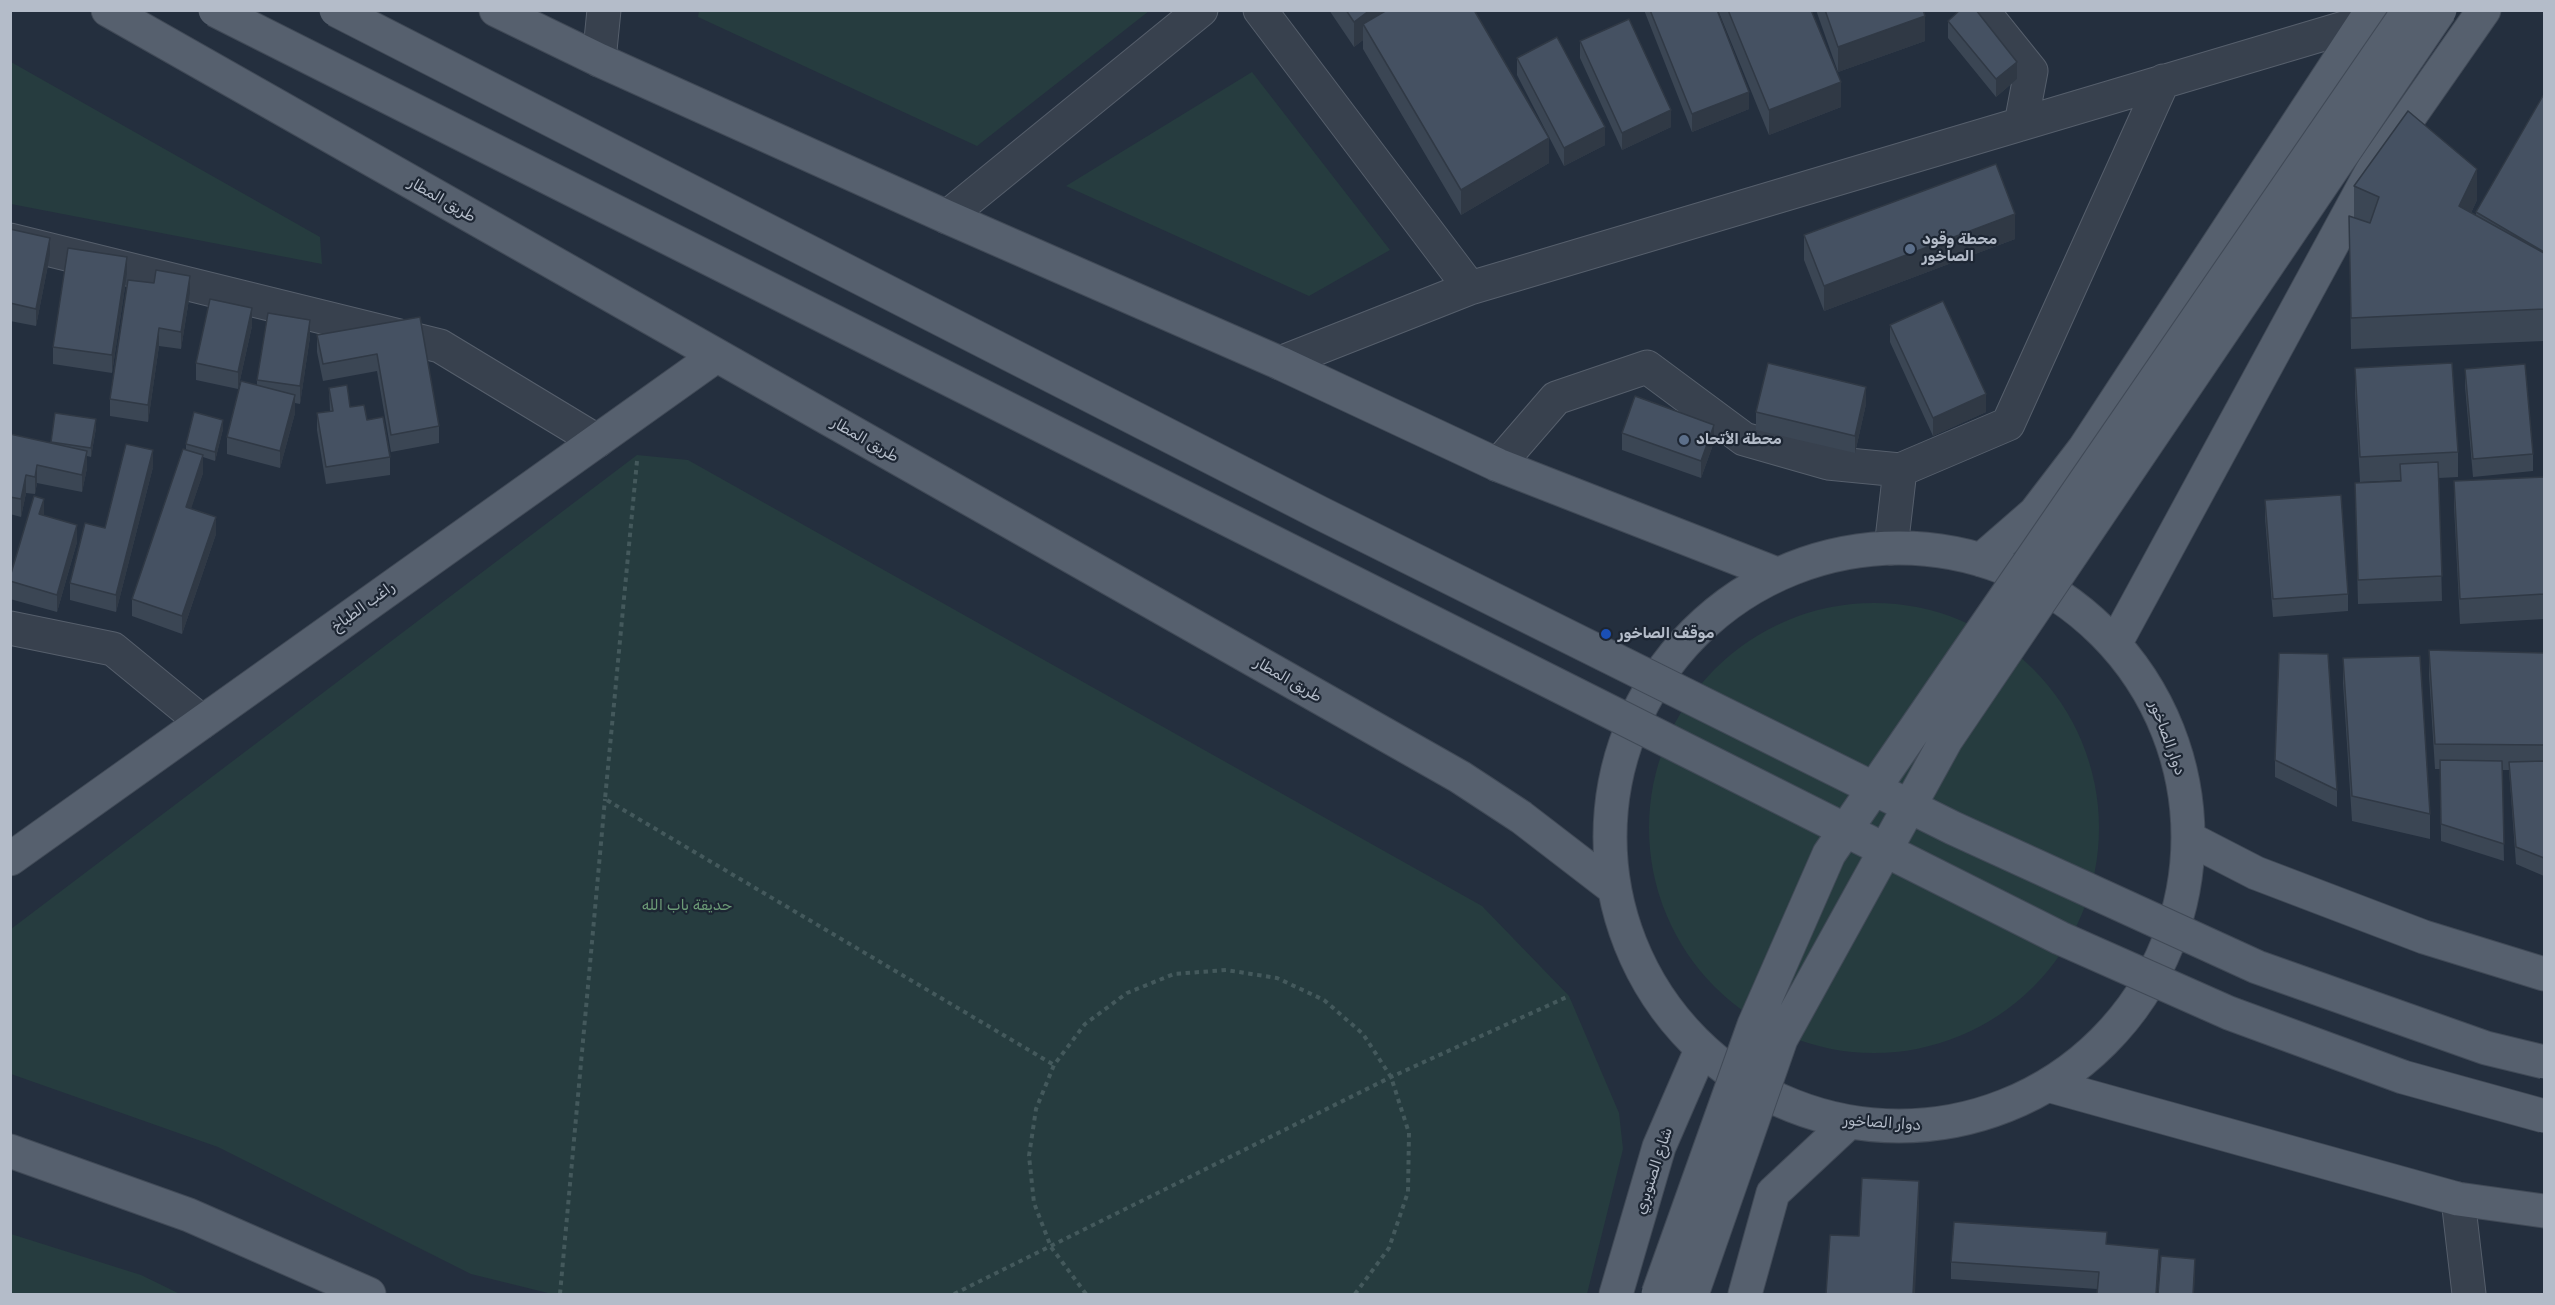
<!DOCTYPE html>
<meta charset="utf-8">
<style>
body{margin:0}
#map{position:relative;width:2555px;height:1305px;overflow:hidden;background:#242f3e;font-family:Rubik,sans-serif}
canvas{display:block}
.frame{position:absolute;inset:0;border:12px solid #b4bcc9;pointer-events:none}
</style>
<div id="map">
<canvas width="2555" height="1305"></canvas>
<div class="frame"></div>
</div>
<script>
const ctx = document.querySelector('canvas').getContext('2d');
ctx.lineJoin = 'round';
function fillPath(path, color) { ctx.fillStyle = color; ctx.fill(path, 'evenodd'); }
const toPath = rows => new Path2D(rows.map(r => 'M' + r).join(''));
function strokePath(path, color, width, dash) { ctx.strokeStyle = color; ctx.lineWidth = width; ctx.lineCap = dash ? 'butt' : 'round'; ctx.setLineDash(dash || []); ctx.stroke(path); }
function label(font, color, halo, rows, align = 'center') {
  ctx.font = font + ' Rubik,"Noto Sans Arabic",sans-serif'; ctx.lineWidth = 4.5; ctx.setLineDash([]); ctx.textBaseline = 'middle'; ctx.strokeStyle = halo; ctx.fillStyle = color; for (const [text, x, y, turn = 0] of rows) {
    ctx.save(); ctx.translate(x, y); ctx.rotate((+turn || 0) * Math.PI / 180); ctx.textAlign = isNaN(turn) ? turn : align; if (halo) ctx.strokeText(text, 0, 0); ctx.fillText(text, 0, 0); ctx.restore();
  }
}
fillPath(toPath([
 [699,11,699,10,1149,11,977,146,698,17],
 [11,62,320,237,322,264,11,204],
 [1252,72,1390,250,1309,296,1066,186],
 [637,455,688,460,1482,906,1569,996,1619,1113,1623,1149,1587,1294,552,1294,471,1274,218,1147,11,1074,11,929],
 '1649 828a225 225 0 1 1 450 0a225 225 0 1 1-450 0Z',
 [11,1234,141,1275,180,1294,11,1294]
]), '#263c3f');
const minor = toPath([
 [1260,10,1470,288],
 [1982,10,2031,71,2021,124],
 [599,60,604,10],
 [947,217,1201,10],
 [10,240,440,346,597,441],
 [1280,363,1470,288,2364,22],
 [1498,465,1556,398,1647,367,1744,439,1828,463,1900,470],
 [1891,548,1900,470,2008,424,2163,81],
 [10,628,113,649,202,722],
 [2458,1199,2469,1294]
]);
const major = toPath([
 [108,10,1460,777,1521,817,1612,887],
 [496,10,599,60,947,217,1280,363,1498,465,1777,574],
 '1610 837a289 289 0 1 1 578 0a289 289 0 1 1-578 0Z',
 [1981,560,2035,513,2084,449,2372,10],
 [2115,644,2373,169,2484,10],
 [2190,839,2256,873,2424,937,2544,974],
 [10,859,716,356],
 [2051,1086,2458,1199,2544,1211],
 [10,1151,189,1215,369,1294],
 [1616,1294,1659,1147,1701,1050],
 [1745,1294,1773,1193,1847,1124]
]);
strokePath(minor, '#565f6c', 35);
strokePath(major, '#414a57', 35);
strokePath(toPath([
 [637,461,605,799,1054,1065],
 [560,1294,605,799],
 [954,1294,1391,1077,1569,996],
 [1086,1294,1051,1247,1034,1203,1029,1156,1036,1109,1054,1065,1085,1024,1127,993,1174,974,1226,970,1277,978,1324,1000,1363,1034,1391,1077,1409,1133,1408,1192,1389,1248,1355,1294]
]), '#44595c', 4, [4.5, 4.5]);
strokePath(minor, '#38414e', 33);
strokePath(major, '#56606e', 33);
const majorBridge = toPath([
 [215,10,2060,938,2229,1013,2403,1077,2544,1116],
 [336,10,1320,513,1953,828,2257,967,2486,1048,2544,1062],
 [1658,1294,1754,1025,1829,854,2409,10],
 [1692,1294,1781,1039,1946,740,2440,10]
]);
strokePath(majorBridge, '#414a57', 35, []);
strokePath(majorBridge, '#56606e', 33);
fillPath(toPath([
 [1329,10,1474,10,1549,163,1461,215,1363,49,1363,40,1354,47],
 [1644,10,1717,10,1749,109,1692,132],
 [1718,10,1811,10,1841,107,1769,135],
 [1816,10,1923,10,1925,41,1838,72],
 [1948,21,2017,79,1996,97,1948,38],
 [1580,41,1671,127,1622,150,1580,58],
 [1517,58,1605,145,1564,166,1517,75],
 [2544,94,2544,341,2351,349,2349,216,2354,218,2354,186,2477,200,2471,213,2476,216,2476,212],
 [10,229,50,255,36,326,10,321],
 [1804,235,2015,239,1824,311,1804,260],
 [127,274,112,373,53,364,53,347],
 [154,283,190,293,181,349,159,346,148,422,110,416,110,399],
 [420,317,439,426,439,443,391,452,377,371,323,381,317,352,317,335],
 [1890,325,1986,412,1933,436,1890,342],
 [252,326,238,389,196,380,196,363],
 [310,337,300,404,295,403,295,413,280,468,227,454,227,437,257,385,257,380],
 [2355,368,2458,452,2458,477,2439,478,2442,601,2358,604,2355,483,2400,481,2400,480,2360,482,2355,393],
 [2465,369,2533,454,2533,471,2473,477,2465,386],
 [329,388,350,407,367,420,390,457,390,475,326,484,317,430,317,413,330,411],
 [1866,404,1855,453,1756,430,1756,412],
 [96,428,91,457,87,456,87,468,82,492,37,483,35,494,26,493,21,517,10,514,10,434,51,443],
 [223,429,215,461,203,457,203,473,191,508,216,534,182,634,132,616,132,599,186,450,186,444],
 [1622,433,1714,442,1701,478,1622,450],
 [153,467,116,612,70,600,70,583],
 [2544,477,2544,619,2460,624,2454,506,2454,481],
 [2265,500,2348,594,2348,611,2273,617,2265,518],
 [44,516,77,542,57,612,10,599,10,577],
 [2429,650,2544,653,2544,876,2516,864,2509,770,2502,770,2504,861,2441,841,2440,769,2435,769,2429,675],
 [2343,658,2430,814,2430,839,2352,821,2343,683],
 [2275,760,2337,790,2337,807,2275,777],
 [2107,1244,2159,1266,2097,1289,1951,1279,1951,1262]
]), '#3b4654');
fillPath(toPath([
 [1370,10,1406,10,1363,24,1363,40,1354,47,1354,22],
 [1925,16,1925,41,1838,72,1838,47],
 [2017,62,2017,79,1996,97,1996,79],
 [1841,82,1841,107,1769,135,1769,110],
 [1749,92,1749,109,1692,132,1692,114],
 [1671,110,1671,127,1622,150,1622,133],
 [1605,127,1605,145,1564,166,1564,148],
 [1549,138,1549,163,1461,215,1461,190],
 [2477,169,2477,200,2459,238,2459,206],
 [2015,214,2015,239,1824,311,1824,286],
 [50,238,50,255,36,326,36,309],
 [127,257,127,274,112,373,112,355],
 [190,276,190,293,181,349,181,332],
 [252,308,252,326,238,389,238,372],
 [310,320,310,337,300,404,300,386],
 [159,328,159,346,148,422,148,405],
 [1866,387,1866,404,1855,453,1855,436],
 [1986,394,1986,412,1933,436,1933,418],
 [295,395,295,413,280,468,280,451],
 [96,419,96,428,91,457,91,448],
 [223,420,223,429,215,461,215,452],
 [1714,425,1714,442,1701,478,1701,461],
 [153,450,153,467,116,612,116,595],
 [87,451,87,468,82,492,82,475],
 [203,455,203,473,186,524,186,507],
 [37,465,37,483,35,494,35,477],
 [26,475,26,493,21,517,21,499],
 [44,499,44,516,39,514],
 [216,517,216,534,182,634,182,616],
 [12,522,12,540,10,547,10,530],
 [77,525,77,542,57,612,57,595],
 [1919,1181,1919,1212,1915,1294,1913,1294],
 [2159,1249,2159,1266,2157,1294,2156,1294],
 [2195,1259,2195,1276,2194,1294,2193,1294]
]), '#303945');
const building = toPath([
 [1346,10,1370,10,1354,22,1346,10],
 [1387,10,1474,10,1549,138,1461,190,1363,24,1387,10],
 [1650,10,1717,10,1749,92,1692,114,1650,10],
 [1728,10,1811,10,1841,82,1769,110,1728,10],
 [1825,10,1923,10,1925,16,1838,47,1825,10],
 [1960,10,1976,10,2017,62,1996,79,1948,21,1960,10],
 [1629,19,1671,110,1622,133,1580,41,1629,19],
 [1557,37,1605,127,1564,148,1517,58,1557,37],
 [2544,94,2544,252,2476,212,2544,94],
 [2408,111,2477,169,2459,206,2544,253,2544,309,2351,318,2349,216,2370,223,2379,197,2354,186,2408,111],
 [1996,164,2015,214,1824,286,1804,235,1996,164],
 [10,229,50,238,36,309,10,303,10,229],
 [68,248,127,257,112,355,53,347,68,248],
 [156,270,190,276,181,332,159,328,148,405,110,399,128,280,154,283,156,270],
 [210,299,252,308,238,372,196,363,210,299],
 [1943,301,1986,394,1933,418,1890,325,1943,301],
 [268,313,310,320,300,386,257,380,268,313],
 [420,317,439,426,391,435,377,354,323,364,317,335,420,317],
 [1768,363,1866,387,1855,436,1756,412,1768,363],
 [2452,363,2458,452,2360,457,2355,368,2452,363],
 [2525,364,2533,454,2473,459,2465,369,2525,364],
 [241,381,295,395,280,451,227,437,241,381],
 [347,385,350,407,364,405,367,420,383,417,390,457,326,467,317,413,333,411,329,388,347,385],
 [1635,396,1714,425,1701,461,1622,433,1635,396],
 [194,412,223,420,215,452,186,444,194,412],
 [55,413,96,419,91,448,51,442,55,413],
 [10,434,87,451,82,475,37,465,35,477,26,475,21,499,10,497,10,434],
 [126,444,153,450,116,595,70,583,85,523,105,528,126,444],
 [183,449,203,455,186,507,216,517,182,616,132,599,183,449],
 [2438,462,2442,576,2358,580,2355,483,2401,481,2400,464,2438,462],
 [2544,477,2544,594,2460,599,2454,481,2544,477],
 [2341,495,2348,594,2273,599,2265,500,2341,495],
 [34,496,44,499,39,514,77,525,57,595,10,581,10,577,34,496],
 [2429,650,2544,653,2544,745,2435,744,2429,650],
 [2279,653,2328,654,2337,790,2275,760,2279,653],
 [2420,656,2430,814,2352,796,2343,658,2420,656],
 [2440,760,2502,761,2504,844,2441,824,2440,760],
 [2544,761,2544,858,2516,847,2509,762,2544,761],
 [1862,1178,1919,1181,1913,1294,1826,1294,1830,1235,1859,1236,1862,1178],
 [1954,1222,2107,1232,2106,1244,2159,1249,2156,1294,2097,1294,2099,1272,1951,1262,1954,1222],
 [2161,1256,2195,1259,2193,1294,2158,1294,2161,1256]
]);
fillPath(building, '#455162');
strokePath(building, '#303945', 1.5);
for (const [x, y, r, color] of [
 [1910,249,6,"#5c6f8a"],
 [1684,440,6,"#5c6f8a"],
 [1606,634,6,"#1a4fb4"]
]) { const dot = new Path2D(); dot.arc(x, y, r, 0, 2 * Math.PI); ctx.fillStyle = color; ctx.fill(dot); strokePath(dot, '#1d2633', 2); }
label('15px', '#b4bcc9', '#1d2633', [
 ["طريق المطار",442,200,30],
 ["طريق المطار",865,440,30],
 ["راغب الطباخ",363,607,-36],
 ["طريق المطار",1288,680,30],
 ["دوار الصاخور",2167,738,70],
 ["دوار الصاخور",1882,1123,4],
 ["شارع الصنوبري",1654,1171,-72]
]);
label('bold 15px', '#b4bcc9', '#1d2633', [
 ["محطة وقود",1922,240],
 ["الصاخور",1922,257],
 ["محطة الأتحاد",1696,440],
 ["موقف الصاخور",1618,634]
], 'left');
label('15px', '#6b9a76', '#1d2633', [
 ["حديقة باب الله",687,906]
]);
</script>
